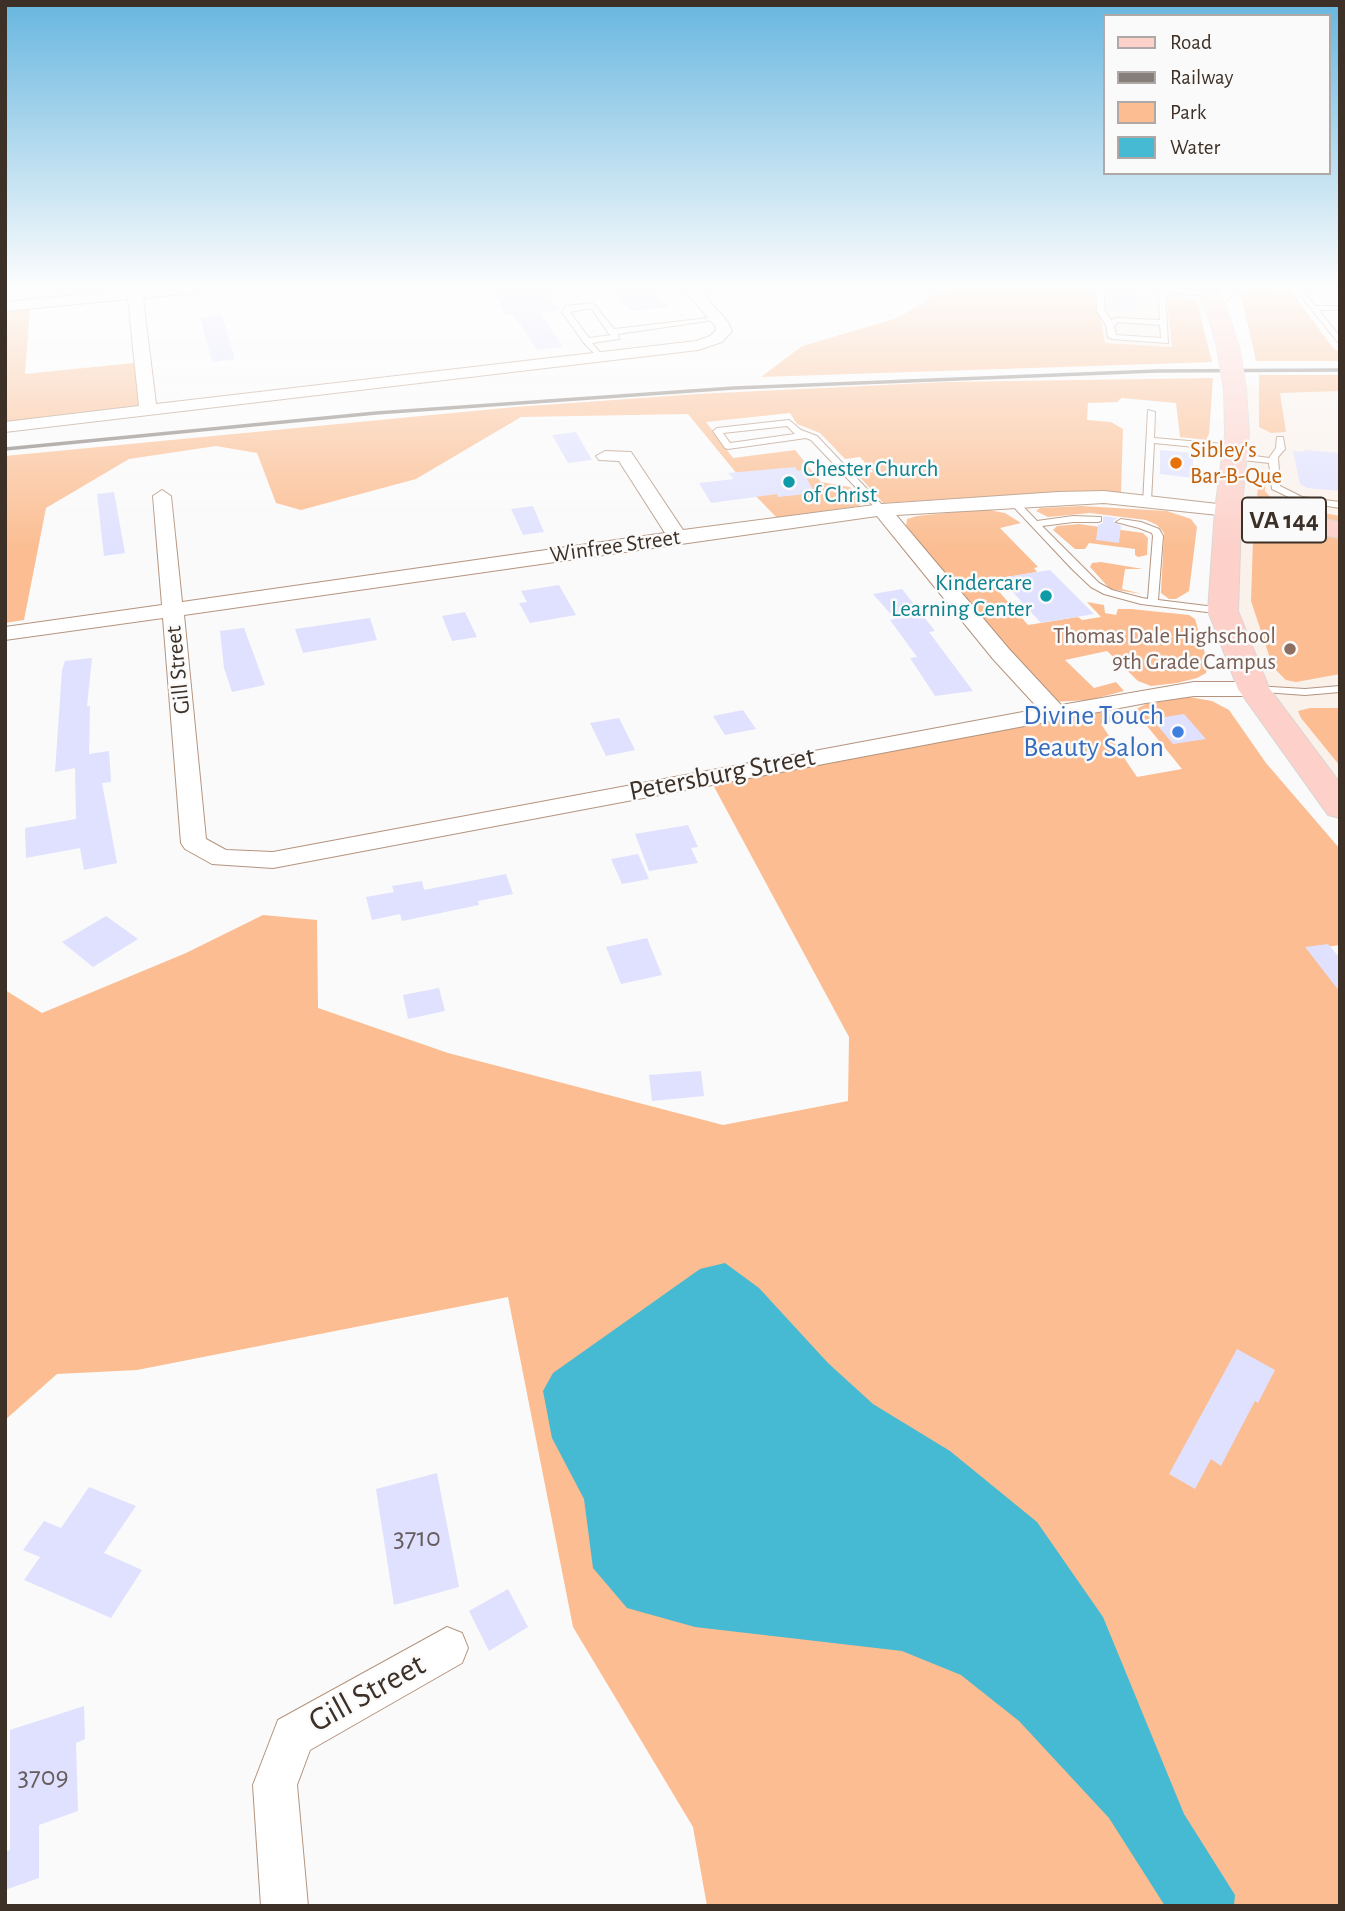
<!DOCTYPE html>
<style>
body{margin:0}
#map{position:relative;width:1345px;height:1911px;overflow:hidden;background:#fafafa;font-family:"Alegreya Sans",sans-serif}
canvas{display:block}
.frame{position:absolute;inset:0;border:7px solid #3d3027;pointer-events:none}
.legend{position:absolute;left:1103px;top:14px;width:228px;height:161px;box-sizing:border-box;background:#fafafa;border:2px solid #aea9a6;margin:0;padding:9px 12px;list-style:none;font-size:21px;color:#3d3027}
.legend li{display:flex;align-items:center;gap:14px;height:35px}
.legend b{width:35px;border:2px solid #aea9a6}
</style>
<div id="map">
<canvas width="1345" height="1911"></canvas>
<div class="frame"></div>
<ul class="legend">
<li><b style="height:9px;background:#fdd0c9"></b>Road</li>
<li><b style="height:9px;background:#867e79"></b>Railway</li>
<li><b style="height:19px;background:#fbbd91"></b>Park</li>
<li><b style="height:19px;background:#46bad2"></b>Water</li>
</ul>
</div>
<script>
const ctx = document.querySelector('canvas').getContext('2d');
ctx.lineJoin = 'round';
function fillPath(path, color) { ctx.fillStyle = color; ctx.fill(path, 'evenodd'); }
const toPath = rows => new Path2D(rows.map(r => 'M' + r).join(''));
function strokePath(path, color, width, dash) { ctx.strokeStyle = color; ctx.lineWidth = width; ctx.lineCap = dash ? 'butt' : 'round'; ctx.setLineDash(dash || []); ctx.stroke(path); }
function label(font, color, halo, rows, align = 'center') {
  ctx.font = font + ' "Alegreya Sans",sans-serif'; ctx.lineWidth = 5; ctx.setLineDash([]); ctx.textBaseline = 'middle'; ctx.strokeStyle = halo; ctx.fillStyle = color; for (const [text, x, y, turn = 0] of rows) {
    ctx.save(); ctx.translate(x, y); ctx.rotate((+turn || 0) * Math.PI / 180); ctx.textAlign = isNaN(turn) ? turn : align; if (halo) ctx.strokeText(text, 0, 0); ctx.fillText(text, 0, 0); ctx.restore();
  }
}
fillPath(toPath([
 [1095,285,1208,285,1220,319,1187,318,1173,347,1104,343],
 [1234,382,1287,391,1340,389,1340,804,1255,688,1224,611]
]), '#faf1eb');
fillPath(toPath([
 [950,285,1095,285,1105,343,1172,347,1167,298,1192,299,1197,302,1212,362,761,377,802,346,898,318],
 [1239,285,1275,285,1279,290,1290,290,1334,349,1340,352,1340,361,1256,361],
 [30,308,25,374,143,362,148,406,5,426,5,311],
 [1259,375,1340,375,1340,391,1280,393,1286,432,1271,433,1259,427],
 [1213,378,1209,434,1206,440,1180,437,1176,403,1122,398,1117,402,1088,403,1087,420,1111,422,1123,429,1121,492,1027,494,883,503,858,475,873,472,860,457,845,459,820,433,797,424,790,413,706,422,733,458,795,450,821,482,850,487,863,501,859,506,777,518,751,491,688,414,521,417,416,479,301,510,276,503,257,453,216,446,129,459,46,508,24,620,5,623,5,456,515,407,697,394,946,382],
 [1261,472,1266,474,1265,491,1277,504,1340,516,1340,523,1282,512,1264,505,1257,495],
 [1082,506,1167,511,1191,519,1197,527,1189,591,1176,599,1169,599,1161,593,1164,533,1157,525,1146,520,1090,513,1048,517,1036,511,1040,508],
 [984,509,1005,513,1021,523,1000,528,1038,567,1034,568,1037,572,989,580,1028,625,1078,617,1082,620,1101,617,1087,602,1104,605,1105,613,1116,615,1118,609,1131,609,1189,615,1195,619,1208,664,1206,673,1197,678,1177,683,1151,686,1138,681,1107,651,1065,660,1094,688,1116,682,1124,691,1089,700,1053,702,918,547,906,526,907,519,917,516],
 [1079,524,1143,533,1148,538,1147,555,1138,557,1135,555,1135,549,1089,543,1085,549,1075,549,1053,530,1057,526],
 [1267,527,1340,537,1340,674,1296,682,1286,680,1273,667,1251,601,1253,539,1257,531],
 [1101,562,1143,569,1125,569,1122,589,1142,594,1110,589,1090,567,1092,563],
 [1189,697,1212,701,1229,710,1266,763,1340,849,1340,945,1326,947,1340,968,1340,1906,707,1906,693,1827,573,1627,508,1297,137,1370,57,1374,5,1420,5,990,42,1013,186,953,263,915,317,920,318,1008,448,1053,723,1125,848,1101,849,1037,712,783,1098,712,1118,717,1115,721,1101,724,1137,777,1182,769,1138,715,1136,709,1146,704],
 [1310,708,1340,708,1340,766,1301,718,1298,711]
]), '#fbbd91');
fillPath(toPath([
 [725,1263,759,1288,828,1363,873,1404,950,1451,1037,1522,1103,1617,1184,1814,1235,1895,1234,1906,1165,1906,1109,1818,1019,1721,961,1675,902,1651,695,1627,627,1608,593,1568,584,1499,552,1438,543,1391,553,1373,700,1269]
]), '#46bad2');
fillPath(toPath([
 [490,285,540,285,560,310,541,314,563,347,537,350,513,314,505,315],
 [609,285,650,285,667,307,629,311],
 [1106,285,1136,285,1136,312,1108,310],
 [222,315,235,359,212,362,200,318],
 [576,432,592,460,568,463,552,435],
 [1160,450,1193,453,1193,478,1160,474],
 [1304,450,1340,453,1340,491,1307,488,1300,484,1293,451,1305,452],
 [795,467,798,471,802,470,815,493,778,497,777,494,711,503,699,483,734,479,728,473],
 [114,492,125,553,104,556,97,494],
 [533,506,544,532,523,535,511,509],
 [1103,516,1118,518,1113,521,1121,526,1119,543,1096,540,1098,525,1103,523],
 [1050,570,1094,614,1041,623,1000,578],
 [559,585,576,615,530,623,519,603,527,602,521,591],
 [902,589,935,631,929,632,973,691,935,696,910,658,917,657,890,620,895,619,873,594],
 [465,612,477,637,452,641,442,616],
 [370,618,377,640,303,653,295,629],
 [244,628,265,685,232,692,224,668,220,631],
 [92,658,87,706,90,706,89,754,109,751,111,782,102,783,117,863,84,870,80,848,26,858,25,828,76,819,75,768,55,772,62,670,65,661],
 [743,710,756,729,725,735,713,716],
 [1184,714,1206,739,1173,744,1152,719],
 [619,718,635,750,606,756,590,723],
 [688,825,698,847,691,848,698,863,649,871,635,834],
 [638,854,649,879,622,884,611,859],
 [506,874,513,894,478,901,479,905,402,921,400,914,372,920,366,897,394,892,392,886,422,881,424,890],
 [106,916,138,939,93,967,62,942],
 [647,938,662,975,621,984,606,947],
 [1328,944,1340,958,1340,992,1305,947],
 [439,988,445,1011,408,1019,403,995],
 [701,1071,704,1096,652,1101,649,1075],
 [1237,1349,1275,1370,1258,1403,1255,1401,1221,1466,1211,1459,1195,1489,1169,1474],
 [437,1473,459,1587,394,1605,376,1489],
 [89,1487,136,1506,104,1553,142,1570,111,1618,24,1580,40,1557,23,1550,44,1521,61,1528],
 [508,1589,528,1627,489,1651,469,1611],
 [84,1706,85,1739,76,1743,78,1811,39,1825,39,1878,5,1890,5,1852,10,1850,10,1730]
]), '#e0e1fe');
const service = toPath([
 [1096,285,1103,285,1105,311,1111,320,1116,318,1160,320,1158,285,1217,294,1213,296,1165,292,1168,343,1112,339,1108,337,1106,325,1097,311,1096,285],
 [1118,322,1160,325,1161,338,1116,335,1114,326,1118,322],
 [1292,285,1299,285,1315,306,1340,306,1340,310,1319,310,1340,337,1340,345,1292,285],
 [593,303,614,329,717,317,721,319,618,334,619,339,592,343,603,356,599,358,584,343,562,312,566,306,593,303],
 [591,308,609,334,611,335,589,338,570,312,591,308],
 [1148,410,1155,412,1154,438,1235,445,1239,448,1235,451,1154,443,1151,501,1143,503,1148,410],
 [789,420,801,430,817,436,885,508,885,512,879,512,811,440,806,438,728,449,725,448,713,431,717,428,789,420],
 [787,426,795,434,730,443,723,433,787,426],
 [1277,437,1283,437,1285,449,1278,457,1280,486,1302,497,1340,502,1340,508,1297,501,1272,489,1269,463,1234,459,1229,456,1234,453,1269,458,1276,448,1277,437],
 [1010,499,1016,499,1037,521,1073,516,1101,517,1101,521,1098,522,1073,522,1042,526,1099,583,1112,590,1142,598,1148,599,1153,536,1152,533,1139,528,1116,522,1121,519,1141,522,1159,529,1163,536,1158,600,1223,608,1228,611,1223,614,1141,604,1104,594,1091,587,1072,569,1010,503,1010,499],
 [1254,686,1305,689,1340,686,1340,692,1305,695,1250,691,1248,689,1254,686]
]);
const minor = toPath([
 [127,285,141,285,142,289,186,285,235,285,228,289,143,298,156,404,696,341,710,336,716,330,715,326,680,285,695,285,728,322,732,331,722,342,698,350,5,432,5,422,139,406,128,299,5,311,5,302,127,290,127,285],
 [1225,285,1240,285,1222,305,1212,305,1210,302,1225,285],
 [605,451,631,452,683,530,882,504,1058,492,1104,491,1235,506,1238,510,1235,514,1228,516,1104,503,896,515,1009,649,1061,705,1194,682,1254,682,1262,684,1265,689,1262,694,1254,696,1194,696,1146,703,273,868,212,864,185,849,181,843,163,618,5,640,5,627,162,605,153,496,162,490,171,496,182,602,665,533,619,461,599,460,596,456,605,451],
 [877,516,993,659,1039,709,273,852,226,850,206,839,184,615,877,516],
 [447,1627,462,1633,468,1648,462,1663,310,1750,297,1785,308,1906,261,1906,253,1785,278,1720,447,1627]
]);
const primary = toPath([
 [1199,285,1219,285,1239,347,1236,352,1220,352,1217,347,1199,285],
 [1235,382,1243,384,1246,389,1249,434,1242,505,1340,522,1340,538,1241,520,1238,611,1269,688,1340,783,1340,818,1328,815,1238,689,1208,611,1215,510,1225,434,1224,389,1227,384,1235,382]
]);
strokePath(service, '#b4947e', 2);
strokePath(minor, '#b4947e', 2);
strokePath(primary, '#d8d6d4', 2);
fillPath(service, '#fff');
fillPath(minor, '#fff');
fillPath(primary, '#fdd0c9');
strokePath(toPath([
 [5,449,376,413,734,388,1156,371,1340,370]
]), '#867e79', 3.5);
const primaryBridge = toPath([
 [1228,347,1235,389]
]);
strokePath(primaryBridge, '#d8d6d4', 24, []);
strokePath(primaryBridge, '#fdd0c9', 23);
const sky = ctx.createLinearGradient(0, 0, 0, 552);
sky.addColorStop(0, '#67b6df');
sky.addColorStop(0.52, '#fdfdfd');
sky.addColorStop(1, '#fdfdfd00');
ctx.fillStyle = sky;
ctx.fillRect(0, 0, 1345, 552);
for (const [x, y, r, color] of [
 [1176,463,7,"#e8710a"],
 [789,482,7,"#0f9aa8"],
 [1046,596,7,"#0f9aa8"],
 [1290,649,7,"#8d6e63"],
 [1178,732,7,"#3f7fe0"]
]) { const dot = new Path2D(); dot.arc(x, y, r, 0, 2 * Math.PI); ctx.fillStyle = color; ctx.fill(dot); strokePath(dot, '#fafafa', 2.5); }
label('23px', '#c56008', '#fafafa', [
 ["Sibley's",1190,450],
 ["Bar-B-Que",1190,476]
], 'left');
label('23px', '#0d838f', '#fafafa', [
 ["Chester Church",803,469],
 ["of Christ",803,495],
 ["Kindercare",1032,583,"right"],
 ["Learning Center",1032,609,"right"]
], 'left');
label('23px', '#3d3027', '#fafafa', [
 ["Winfree Street",615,546,-8],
 ["Gill Street",178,670,-96]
]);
label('23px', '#785e54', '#fafafa', [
 ["Thomas Dale Highschool",1276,636],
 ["9th Grade Campus",1276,662]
], 'right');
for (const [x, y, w] of [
 [1284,520,84]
]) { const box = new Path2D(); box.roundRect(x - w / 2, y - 22.5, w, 45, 5); ctx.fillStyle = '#fafafa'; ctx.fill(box); strokePath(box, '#3d3027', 2); }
label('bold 26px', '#3d3027', null, [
 ["VA 144",1284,520]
]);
label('28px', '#366cbe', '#fafafa', [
 ["Divine Touch",1164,716],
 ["Beauty Salon",1164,748]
], 'right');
label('28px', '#3d3027', '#fafafa', [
 ["Petersburg Street",722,774,-11]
]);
label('28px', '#665c5d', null, [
 ["3710",417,1538],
 ["3709",43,1777]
]);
label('33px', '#3d3027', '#fafafa', [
 ["Gill Street",367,1693,-29]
]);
</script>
